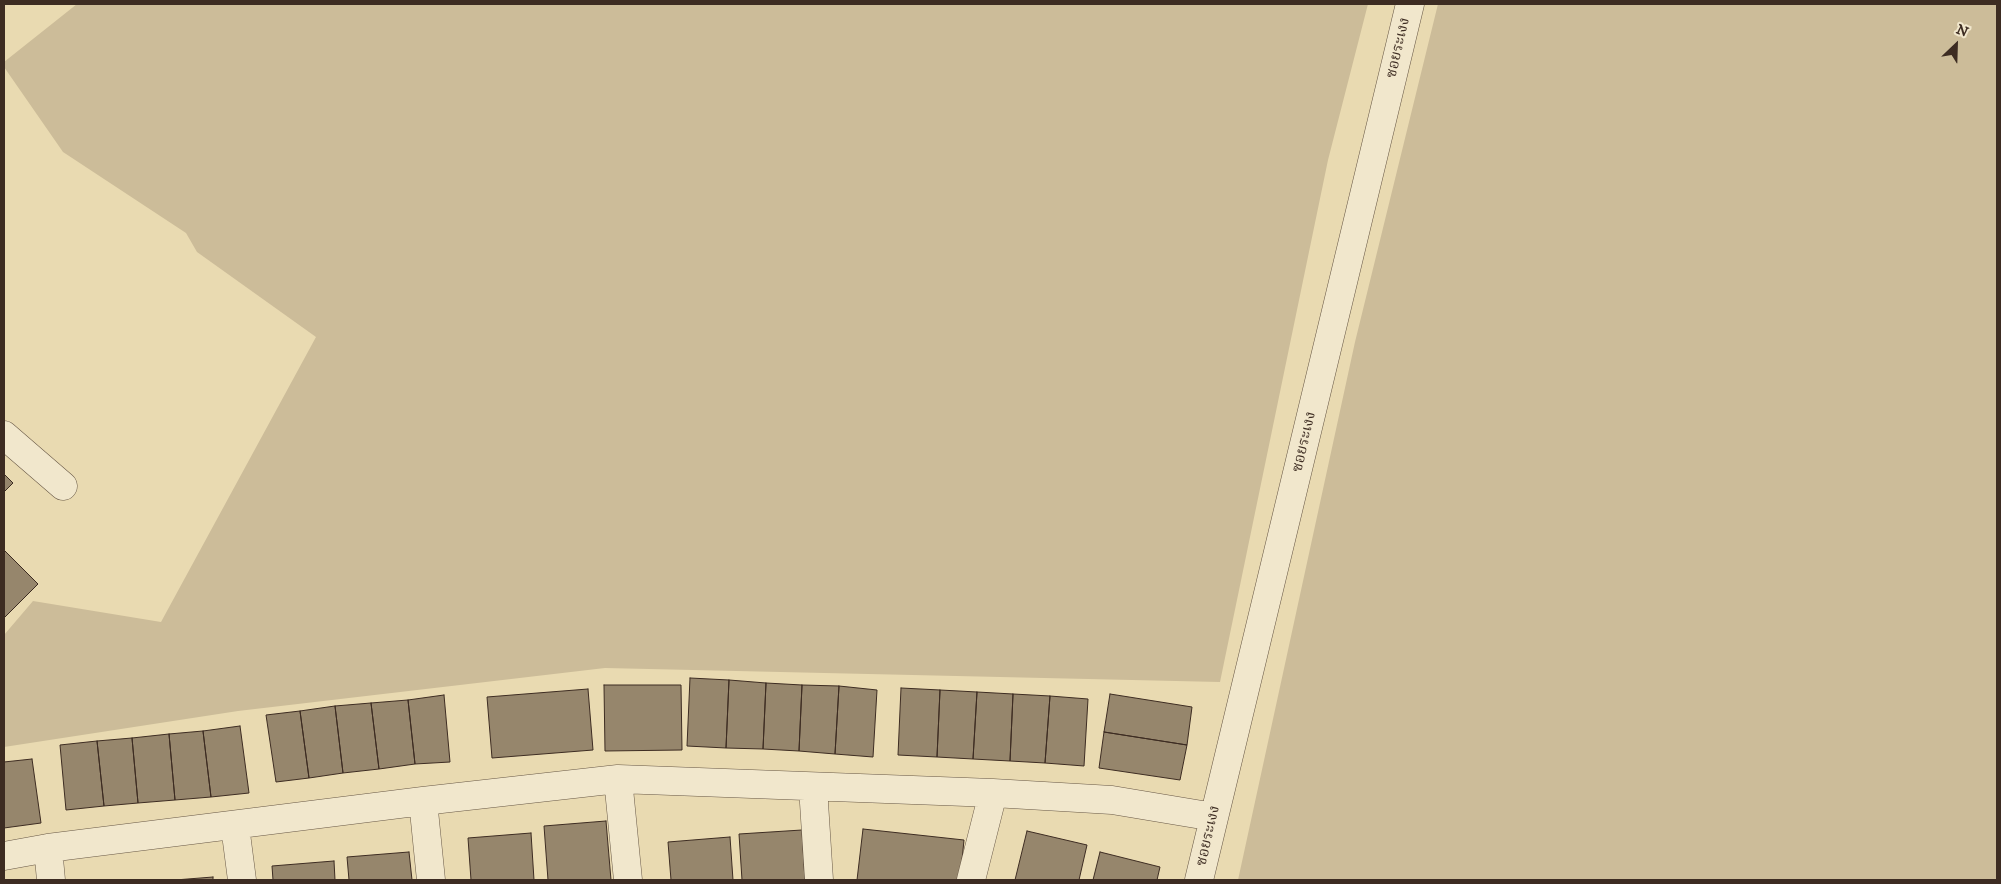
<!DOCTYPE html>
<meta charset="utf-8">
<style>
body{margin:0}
#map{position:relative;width:2001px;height:884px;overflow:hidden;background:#e9dab1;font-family:"IM FELL DW Pica",serif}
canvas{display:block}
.frame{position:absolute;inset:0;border:5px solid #3d2c22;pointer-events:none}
.north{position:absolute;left:1931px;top:20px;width:50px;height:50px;-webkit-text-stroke:4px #f1e7cc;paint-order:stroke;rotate:24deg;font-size:14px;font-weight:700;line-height:20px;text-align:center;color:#3d2c22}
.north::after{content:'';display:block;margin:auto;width:18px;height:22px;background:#3d2c22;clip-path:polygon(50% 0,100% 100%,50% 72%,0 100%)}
</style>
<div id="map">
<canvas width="2001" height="884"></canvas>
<div class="frame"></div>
<div class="north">N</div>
</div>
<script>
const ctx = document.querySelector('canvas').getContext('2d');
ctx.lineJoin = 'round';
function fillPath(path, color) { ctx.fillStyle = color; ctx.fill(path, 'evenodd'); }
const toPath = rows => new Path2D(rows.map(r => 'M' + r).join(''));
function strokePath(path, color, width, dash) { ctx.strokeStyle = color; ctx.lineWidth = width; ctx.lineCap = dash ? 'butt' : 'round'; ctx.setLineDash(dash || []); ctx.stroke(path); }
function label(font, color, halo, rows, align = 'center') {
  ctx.font = font + ' "IM FELL DW Pica","Noto Serif Thai",serif'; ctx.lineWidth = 4; ctx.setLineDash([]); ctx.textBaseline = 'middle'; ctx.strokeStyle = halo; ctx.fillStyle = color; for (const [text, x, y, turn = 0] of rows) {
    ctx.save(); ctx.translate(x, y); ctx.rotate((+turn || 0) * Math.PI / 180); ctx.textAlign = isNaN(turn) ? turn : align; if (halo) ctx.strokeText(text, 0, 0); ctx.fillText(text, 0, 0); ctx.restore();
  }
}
fillPath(toPath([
 [77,4,1368,4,1328,160,1220,682,605,668,238,711,4,747,4,635,33,601,161,622,316,337,197,252,186,233,63,152,4,67,4,62],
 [1438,4,1997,4,1997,880,1238,880,1355,342]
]), '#ccbc99');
const building = toPath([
 [4,474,13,483,4,492,4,474],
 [4,550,38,584,4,618,4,550],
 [690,678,729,680,726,748,687,746,690,678],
 [729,680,766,683,763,749,726,748,729,680],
 [766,683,802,685,799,751,763,749,766,683],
 [604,685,681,685,682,750,605,751,604,685],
 [802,685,839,686,835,754,799,751,802,685],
 [839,686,877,690,873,757,835,754,839,686],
 [901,688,940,690,937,757,898,755,901,688],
 [588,689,593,750,492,758,487,697,588,689],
 [940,690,977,692,973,759,937,757,940,690],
 [977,692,1013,694,1010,761,973,759,977,692],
 [1013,694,1050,696,1045,763,1010,761,1013,694],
 [1110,694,1192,707,1187,745,1104,732,1110,694],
 [444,695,450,762,415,764,408,700,444,695],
 [1050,696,1088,699,1084,766,1045,763,1050,696],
 [408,700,415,764,379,769,371,703,408,700],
 [371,703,379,769,343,773,335,706,371,703],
 [335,706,343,773,309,778,300,711,335,706],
 [300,711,309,778,276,782,266,715,300,711],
 [240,726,249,793,211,797,203,731,240,726],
 [203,731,211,797,175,800,169,734,203,731],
 [1104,732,1187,745,1180,780,1099,768,1104,732],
 [169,734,175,800,138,803,132,738,169,734],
 [132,738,138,803,104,806,97,741,132,738],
 [97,741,104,806,66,810,60,745,97,741],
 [32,759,41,823,4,828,4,762,32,759],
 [606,821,611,880,548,880,544,826,606,821],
 [863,829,964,840,960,880,857,880,863,829],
 [802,830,805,880,742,880,739,834,802,830],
 [1027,831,1087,845,1079,880,1015,880,1027,831],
 [531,833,534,880,471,880,468,838,531,833],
 [730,837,733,880,671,880,668,842,730,837],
 [409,852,412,880,349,880,347,857,409,852],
 [1100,852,1160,867,1157,880,1093,880,1100,852],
 [334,861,335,880,273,880,272,866,334,861],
 [213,877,213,880,175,880,213,877]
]);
fillPath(building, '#96866c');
strokePath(building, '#3d2c22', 1);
const minor = toPath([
 [4,435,63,486],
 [618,779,628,880],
 [813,787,819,880],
 [423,801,431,880],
 [235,826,242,880],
 [48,848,51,880],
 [4,856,48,848,423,801,618,779,993,793,1112,800,1214,817],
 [971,880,993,793],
 [1199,880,1410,4]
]);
strokePath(minor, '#685846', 29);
strokePath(minor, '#f1e7cc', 28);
label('15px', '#3d2c22', '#f1e7cc', [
 ["ซอยระเงง",1399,48,-77],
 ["ซอยระเงง",1305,442,-77],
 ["ซอยระเงง",1209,836,-77]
]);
</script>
